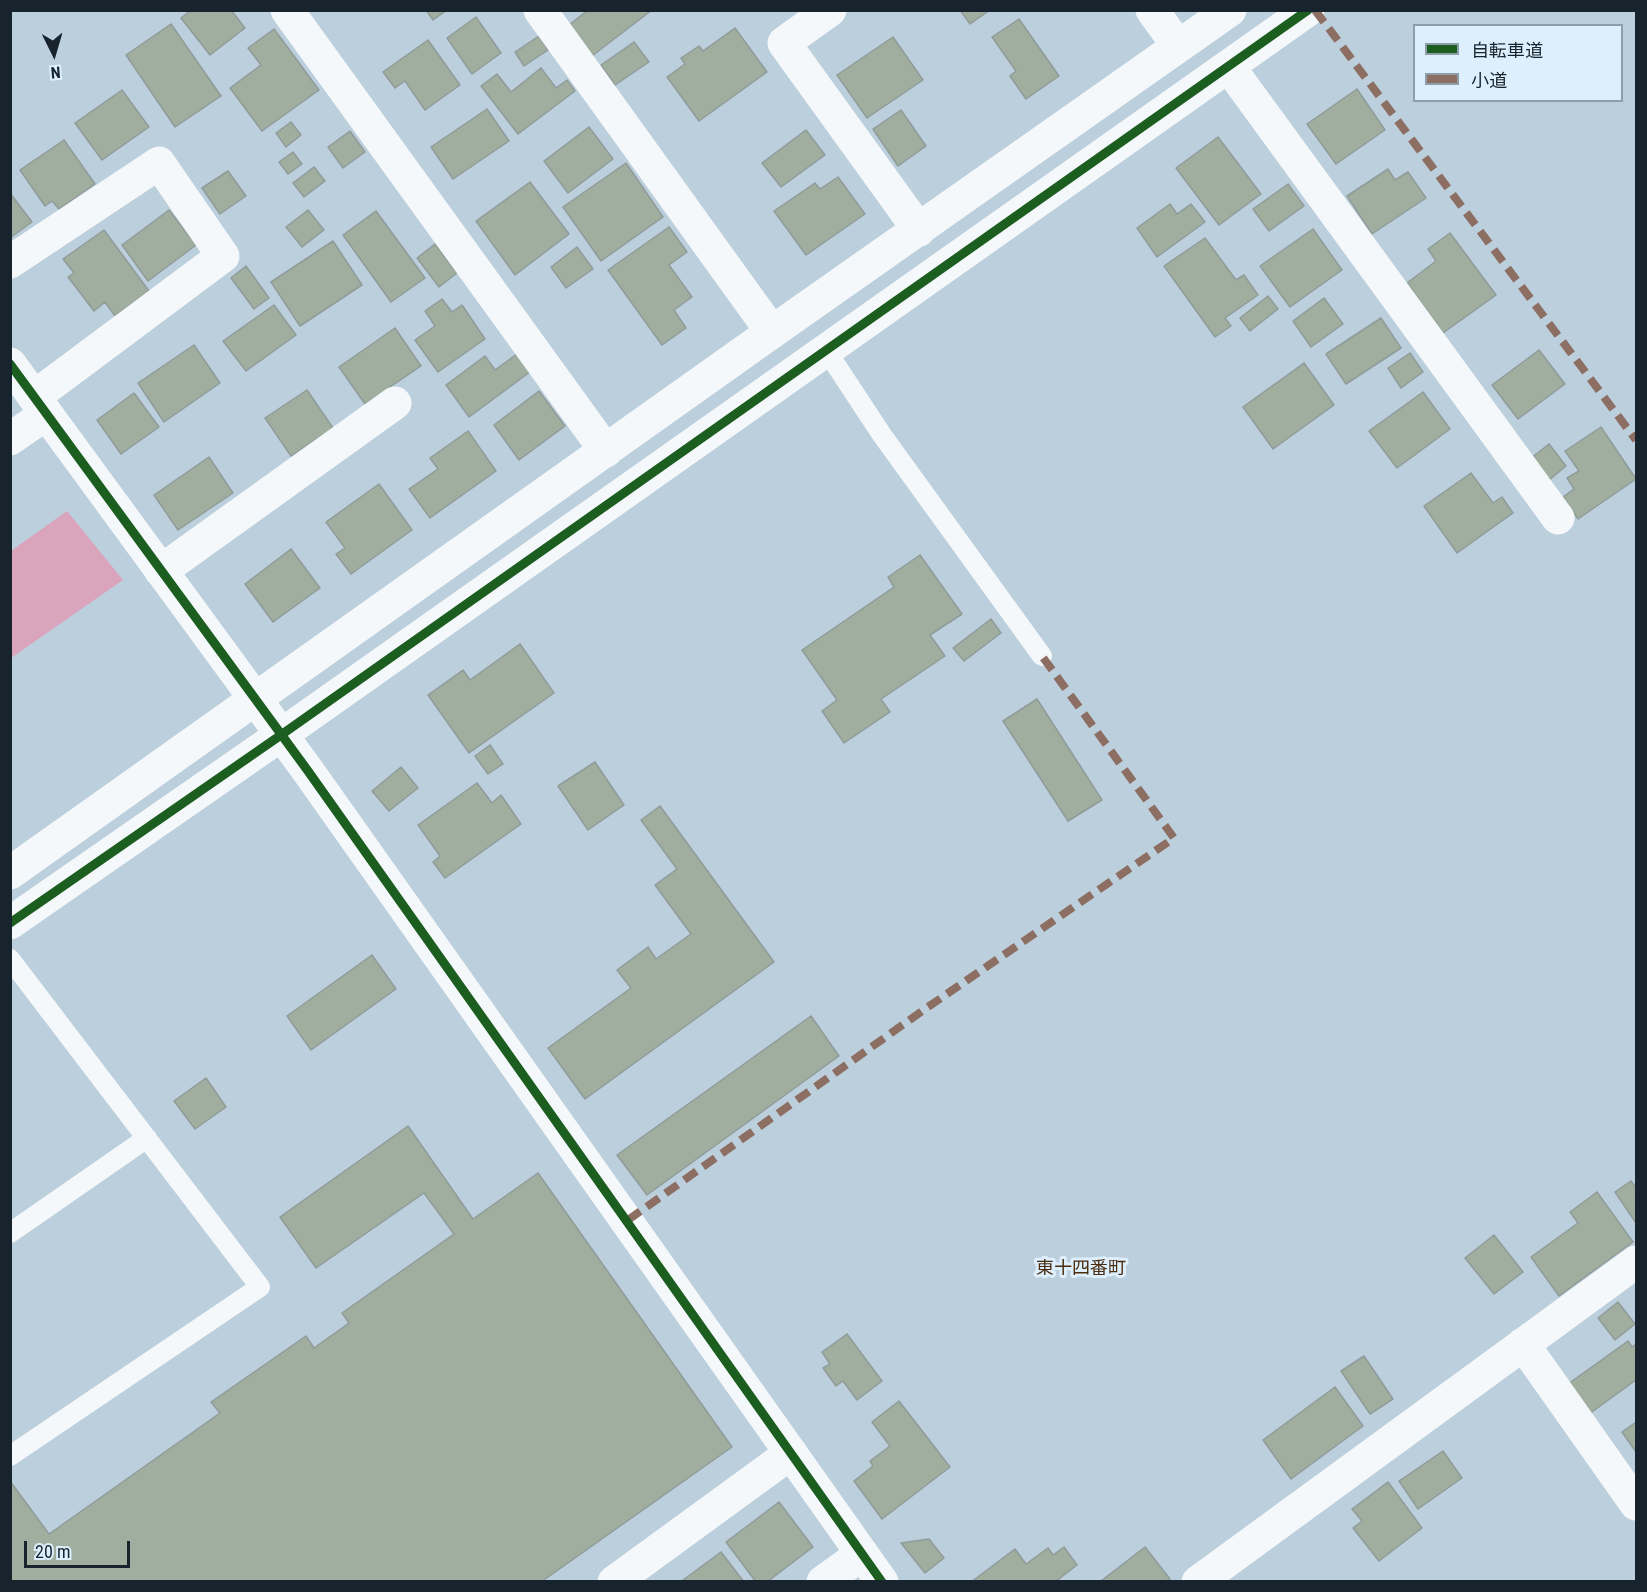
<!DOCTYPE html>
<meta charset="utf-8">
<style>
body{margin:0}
#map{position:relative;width:1647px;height:1592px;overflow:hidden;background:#bccfdd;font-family:"Roboto Condensed","Noto Sans JP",sans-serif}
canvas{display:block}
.frame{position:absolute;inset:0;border:12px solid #17242e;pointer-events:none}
.legend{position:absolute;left:1413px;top:24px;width:210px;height:78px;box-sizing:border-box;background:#ddeefc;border:2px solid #8e9daa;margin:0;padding:8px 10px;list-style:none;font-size:18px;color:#17242e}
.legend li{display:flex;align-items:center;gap:12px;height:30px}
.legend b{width:30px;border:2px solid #8e9daa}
.north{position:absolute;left:24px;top:24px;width:60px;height:60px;-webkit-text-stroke:4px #ddeefc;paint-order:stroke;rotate:175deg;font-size:16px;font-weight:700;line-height:24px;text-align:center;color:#17242e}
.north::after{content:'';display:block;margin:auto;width:21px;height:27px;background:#17242e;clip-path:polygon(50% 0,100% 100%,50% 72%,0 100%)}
.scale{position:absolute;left:24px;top:1541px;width:106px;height:27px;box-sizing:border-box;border:3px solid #17242e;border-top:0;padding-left:8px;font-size:18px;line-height:21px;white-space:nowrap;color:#17242e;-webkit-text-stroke:4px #ddeefc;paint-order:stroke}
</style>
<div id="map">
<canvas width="1647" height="1592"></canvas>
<div class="frame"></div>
<ul class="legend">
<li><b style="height:8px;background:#1b5e20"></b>自転車道</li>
<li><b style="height:8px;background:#8d6e63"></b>小道</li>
</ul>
<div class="north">N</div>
<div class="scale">20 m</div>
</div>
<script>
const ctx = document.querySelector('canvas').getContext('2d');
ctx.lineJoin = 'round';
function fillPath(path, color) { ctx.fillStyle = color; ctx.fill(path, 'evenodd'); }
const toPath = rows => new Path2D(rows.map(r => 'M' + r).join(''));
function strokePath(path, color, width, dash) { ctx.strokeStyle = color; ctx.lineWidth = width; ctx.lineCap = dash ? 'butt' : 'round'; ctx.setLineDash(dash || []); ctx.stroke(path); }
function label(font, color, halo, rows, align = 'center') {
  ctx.font = font + ' "Roboto Condensed","Noto Sans JP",sans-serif'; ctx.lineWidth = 6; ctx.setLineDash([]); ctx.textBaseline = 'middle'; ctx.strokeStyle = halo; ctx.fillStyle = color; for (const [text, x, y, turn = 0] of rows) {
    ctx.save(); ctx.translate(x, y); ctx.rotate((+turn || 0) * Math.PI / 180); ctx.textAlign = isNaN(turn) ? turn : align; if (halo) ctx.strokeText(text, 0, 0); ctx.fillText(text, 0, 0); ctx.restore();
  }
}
fillPath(toPath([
 [67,511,123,580,11,658,11,551]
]), '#dba4bd');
const building = toPath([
 [191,10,231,10,245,28,210,55,181,18,191,10],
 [426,10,447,10,433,20,426,10],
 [588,10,652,10,592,56,569,25,588,10],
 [960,10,990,10,970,24,960,10],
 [476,17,501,53,472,74,447,38,476,17],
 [1019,19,1059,76,1026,99,1010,76,1016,71,992,37,1019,19],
 [171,24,221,96,175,127,126,55,171,24],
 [735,28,767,72,699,121,667,77,685,64,681,58,699,46,703,51,735,28],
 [274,29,319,90,262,131,230,88,261,65,248,48,274,29],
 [539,36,548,50,524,66,515,52,539,36],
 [893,37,923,80,867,118,837,75,893,37],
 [428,40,460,85,425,110,405,81,395,88,383,72,428,40],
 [634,42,649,62,615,85,601,65,634,42],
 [541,68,556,88,567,80,575,91,518,134,481,86,497,74,511,92,541,68],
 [1357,89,1385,130,1336,164,1307,124,1357,89],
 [122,90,149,127,102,160,75,123,122,90],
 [487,109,509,141,453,179,431,147,487,109],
 [901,110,926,146,898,166,873,129,901,110],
 [291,122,301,135,286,147,276,133,291,122],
 [589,127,613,159,568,193,544,161,589,127],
 [806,130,825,155,781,187,762,163,806,130],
 [350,131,365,152,343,168,328,147,350,131],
 [1218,137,1261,194,1219,225,1176,168,1218,137],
 [64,140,95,184,59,209,52,201,45,206,20,170,64,140],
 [293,152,302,164,288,174,279,162,293,152],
 [626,163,663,217,601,261,563,207,626,163],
 [314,167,325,181,304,197,293,183,314,167],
 [1388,169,1395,180,1408,172,1426,198,1372,234,1347,196,1388,169],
 [228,171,246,196,220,214,202,188,228,171],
 [838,177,865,214,806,255,774,211,815,183,820,189,838,177],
 [530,182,569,234,515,275,476,221,530,182],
 [1288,184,1304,206,1269,231,1253,209,1288,184],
 [10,193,32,222,10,238,10,193],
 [1170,204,1177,214,1191,204,1205,222,1157,257,1137,228,1170,204],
 [169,210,196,245,148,281,122,245,169,210],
 [308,210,324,230,302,247,286,227,308,210],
 [376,211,425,278,391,302,343,235,376,211],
 [669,227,687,252,669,265,692,297,674,310,686,328,662,345,608,270,669,227],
 [1313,229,1342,270,1290,307,1260,266,1313,229],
 [104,230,149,291,115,316,105,302,94,311,68,277,74,273,63,259,104,230],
 [1450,233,1496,295,1443,333,1407,283,1436,261,1428,249,1450,233],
 [1205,238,1236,280,1244,275,1258,295,1225,318,1231,326,1215,337,1164,266,1205,238],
 [333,241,362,285,300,326,271,282,333,241],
 [435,244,457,273,439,287,417,258,435,244],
 [577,247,593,269,566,288,551,267,577,247],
 [246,266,269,298,254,309,231,278,246,266],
 [1268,296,1278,309,1250,331,1240,318,1268,296],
 [1324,298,1343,324,1311,347,1293,321,1324,298],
 [442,299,452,312,462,305,485,339,438,372,415,340,435,326,425,311,442,299],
 [274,305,296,335,246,371,223,341,274,305],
 [1381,318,1401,348,1346,384,1326,354,1381,318],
 [395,328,421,366,365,404,339,367,395,328],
 [194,345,220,383,164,422,138,383,194,345],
 [1539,350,1565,384,1518,419,1492,385,1539,350],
 [1410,353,1423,372,1401,388,1388,368,1410,353],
 [517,354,530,372,469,417,446,385,485,356,495,370,517,354],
 [1304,363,1334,405,1273,449,1243,407,1304,363],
 [307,390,333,428,291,456,265,418,307,390],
 [539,391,565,426,519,460,494,425,539,391],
 [1423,392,1450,429,1397,468,1369,431,1423,392],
 [134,393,159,427,121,454,97,420,134,393],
 [1601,427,1636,479,1578,519,1563,497,1574,489,1567,478,1579,471,1565,451,1601,427],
 [468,431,496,471,430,518,409,489,438,469,430,458,468,431],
 [1549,444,1566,466,1548,481,1530,459,1549,444],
 [209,457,233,493,178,530,154,495,209,457],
 [1471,473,1493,503,1502,497,1513,513,1457,553,1424,506,1471,473],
 [379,484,412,530,351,574,336,554,345,548,326,522,379,484],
 [291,549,320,588,273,622,245,584,291,549],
 [920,555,962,614,930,635,945,656,881,699,890,712,844,743,822,711,837,700,802,650,894,587,888,577,920,555],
 [991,619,1001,633,964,661,953,648,991,619],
 [520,644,554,693,469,753,428,695,463,670,470,680,520,644],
 [1037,699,1102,800,1068,821,1003,721,1037,699],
 [490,745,503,764,488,774,475,756,490,745],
 [595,762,624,805,588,830,558,786,595,762],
 [401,767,418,788,389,811,372,791,401,767],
 [477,783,492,803,501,795,521,824,445,878,433,862,440,856,418,825,477,783],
 [660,806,774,962,585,1099,548,1048,631,988,617,970,648,947,656,959,691,934,655,885,677,869,641,820,660,806],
 [372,955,396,989,311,1050,287,1016,372,955],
 [811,1016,839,1056,647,1195,617,1155,811,1016],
 [206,1078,226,1107,195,1129,174,1101,206,1078],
 [408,1126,473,1219,538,1173,732,1447,541,1582,10,1582,10,1481,49,1534,220,1413,211,1402,306,1336,314,1348,349,1323,342,1313,454,1234,424,1193,316,1268,280,1217,408,1126],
 [1631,1181,1636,1188,1636,1223,1615,1192,1631,1181],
 [1597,1192,1633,1242,1559,1296,1531,1257,1578,1223,1570,1212,1597,1192],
 [1494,1235,1523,1272,1494,1294,1465,1258,1494,1235],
 [1618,1302,1635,1324,1615,1340,1598,1318,1618,1302],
 [847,1334,882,1381,857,1400,843,1381,836,1386,823,1368,830,1364,822,1352,847,1334],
 [1628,1341,1632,1347,1636,1344,1636,1380,1589,1414,1568,1384,1628,1341],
 [1364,1356,1393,1399,1370,1414,1341,1371,1364,1356],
 [1335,1387,1363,1426,1291,1479,1263,1440,1335,1387],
 [899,1401,950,1467,882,1519,854,1481,873,1466,870,1461,890,1446,872,1422,899,1401],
 [1636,1422,1636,1452,1622,1432,1636,1422],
 [1443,1451,1462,1478,1418,1509,1399,1481,1443,1451],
 [1388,1482,1422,1528,1379,1561,1353,1528,1362,1521,1352,1509,1388,1482],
 [779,1502,813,1547,767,1582,756,1582,726,1542,779,1502],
 [929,1539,944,1558,925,1573,901,1543,929,1539],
 [1064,1547,1077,1565,1055,1582,971,1582,1015,1549,1026,1564,1048,1548,1053,1555,1064,1547],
 [1145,1547,1170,1579,1167,1582,1101,1581,1145,1547],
 [721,1552,744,1582,684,1582,683,1580,721,1552]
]);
fillPath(building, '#9fae9e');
strokePath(building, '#909b9a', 1.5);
strokePath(toPath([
 [826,350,882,435,1042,656],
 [10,959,260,1287,10,1456],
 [10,1233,147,1138]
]), '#f5f8fa', 20);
strokePath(toPath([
 [287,10,606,451],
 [540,10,772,332],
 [830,10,784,43,919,230],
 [1152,10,1178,46],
 [1229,67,1558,518],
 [10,262,159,163,223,256,34,397],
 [10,439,46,414],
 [161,571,395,403],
 [1523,1344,1636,1504],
 [614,1582,791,1453],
 [823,1582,862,1554],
 [1198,1582,1636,1262]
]), '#f5f8fa', 33);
strokePath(toPath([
 [10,364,308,771,882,1582],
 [10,873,772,332,1230,10],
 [10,923,281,735,1308,10]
]), '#f5f8fa', 33);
strokePath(toPath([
 [1315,10,1636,440],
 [628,1220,925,1009,1174,838,1042,656]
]), '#8d6e63', 8, [15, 8]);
strokePath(toPath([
 [10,364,308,771,882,1582],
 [10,923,281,735,1308,10]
]), '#1b5e20', 9);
label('18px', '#4a2d0f', '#ddeefc', [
 ["東十四番町",1081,1269]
]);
</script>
